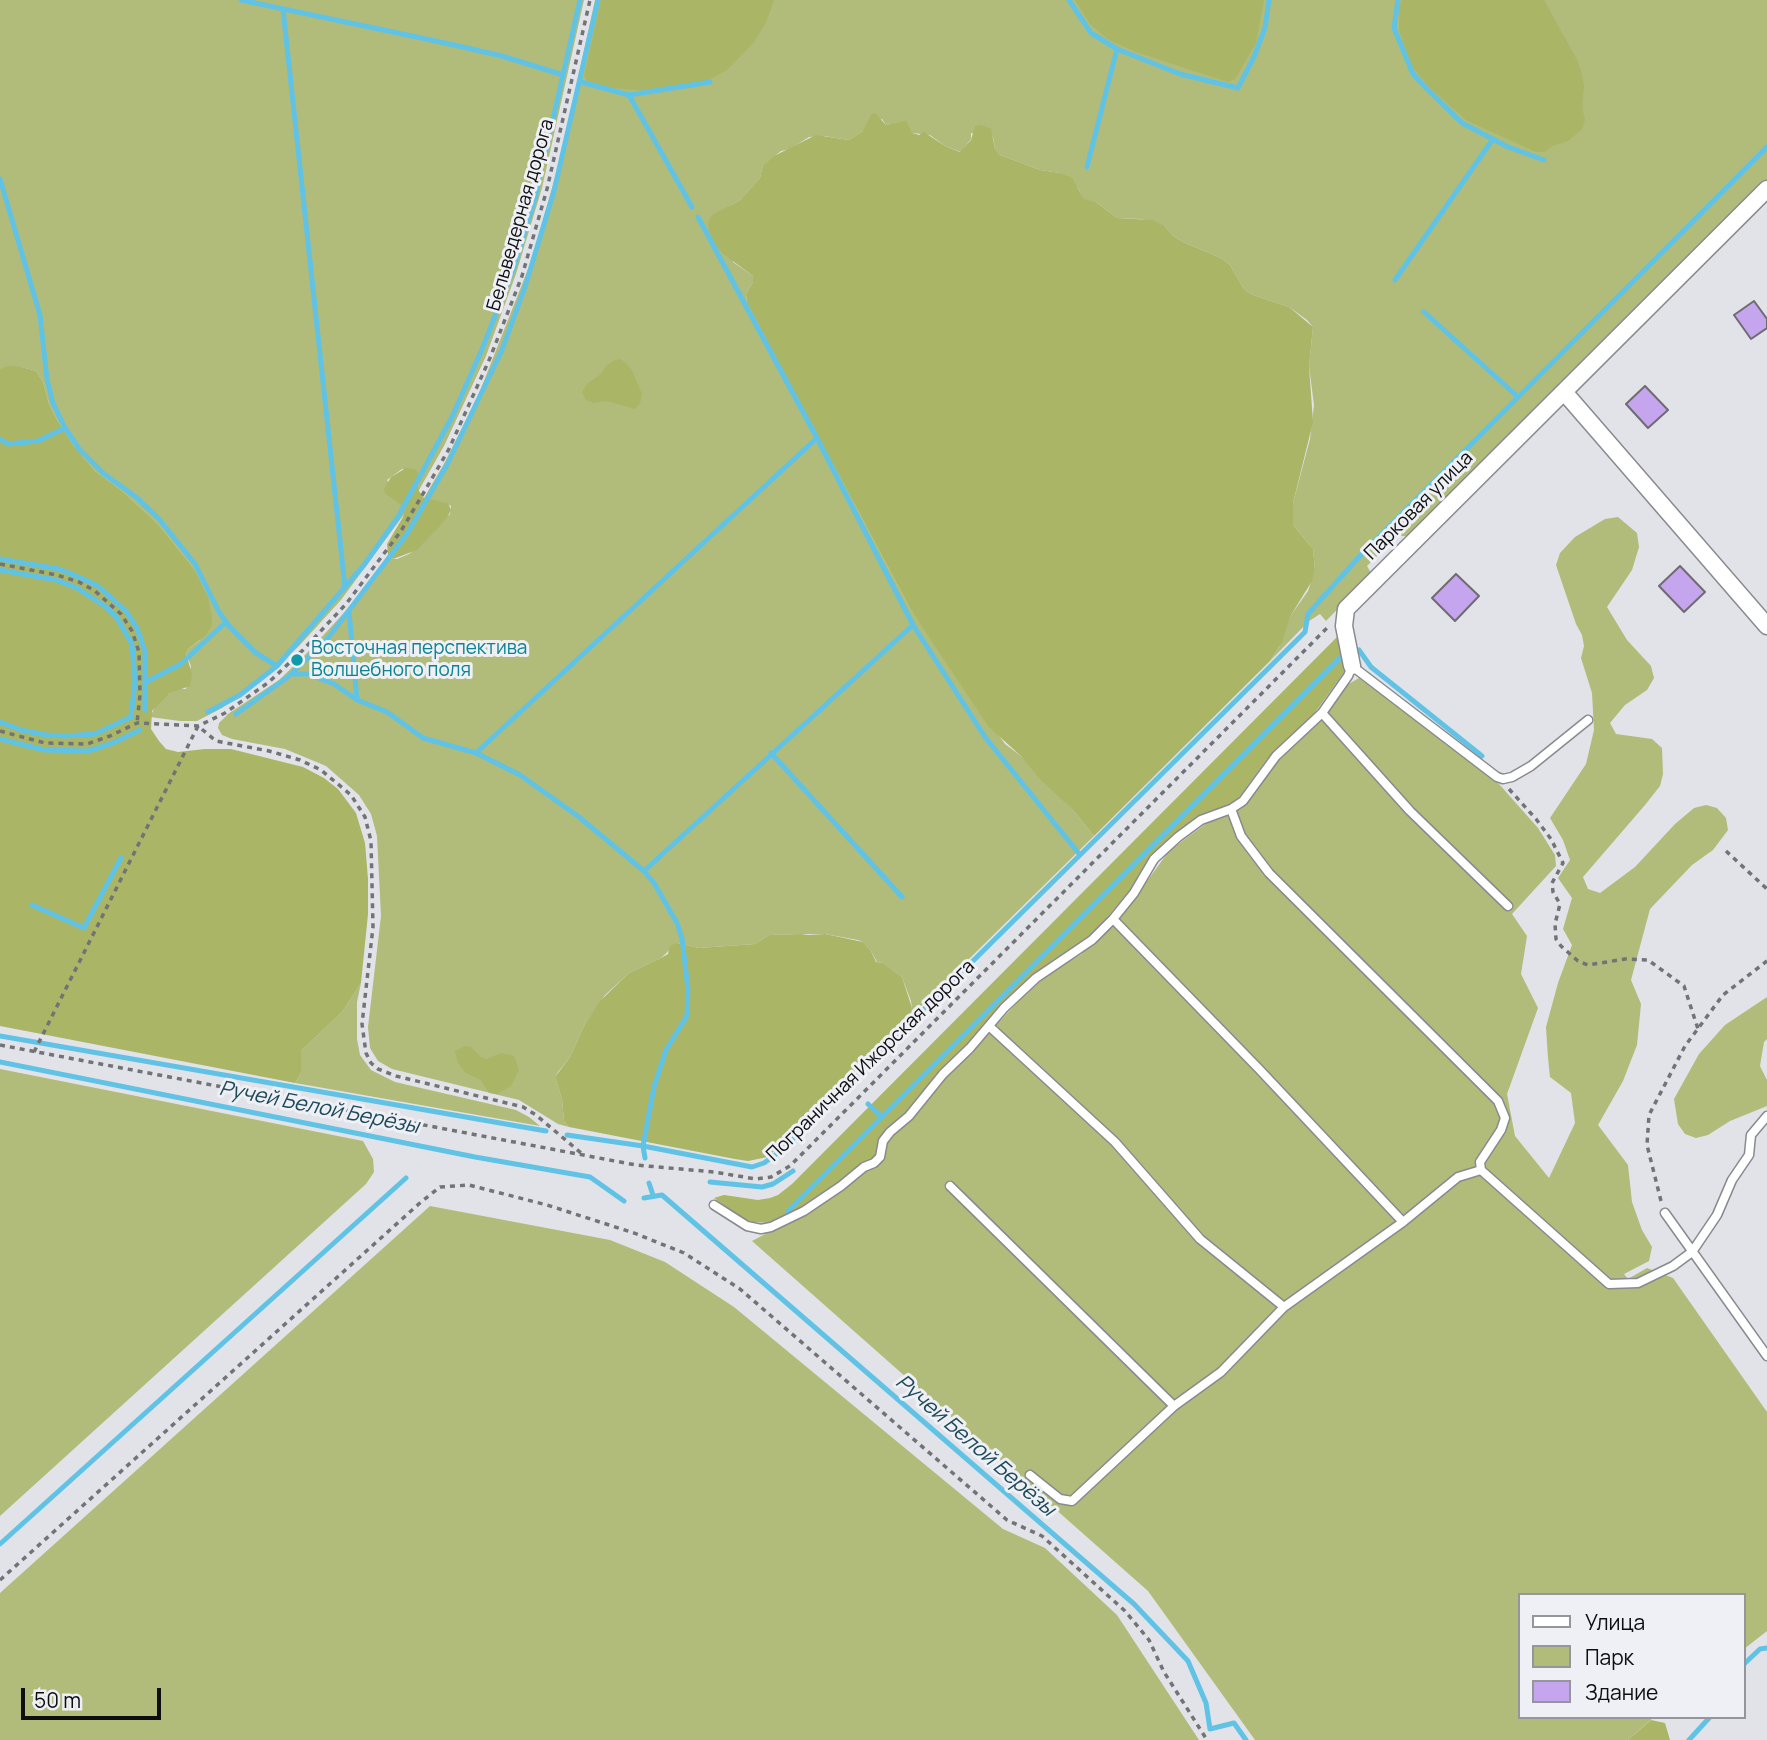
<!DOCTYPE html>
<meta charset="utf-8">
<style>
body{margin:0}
#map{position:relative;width:1767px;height:1740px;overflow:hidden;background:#e1e3e8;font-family:Manrope,sans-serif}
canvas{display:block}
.legend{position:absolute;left:1518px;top:1593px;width:228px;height:126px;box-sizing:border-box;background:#eef0f5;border:2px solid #949699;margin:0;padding:9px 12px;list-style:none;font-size:21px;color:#0e0e10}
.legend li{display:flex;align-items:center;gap:14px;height:35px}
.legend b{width:35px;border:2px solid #949699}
.scale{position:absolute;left:21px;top:1688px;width:140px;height:32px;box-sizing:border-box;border:4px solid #0e0e10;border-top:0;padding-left:9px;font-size:21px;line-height:24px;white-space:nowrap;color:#0e0e10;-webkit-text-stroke:5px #eef0f5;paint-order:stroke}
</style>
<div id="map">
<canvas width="1767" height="1740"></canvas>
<ul class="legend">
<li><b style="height:9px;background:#fff"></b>Улица</li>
<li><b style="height:19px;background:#b1bb7a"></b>Парк</li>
<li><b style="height:19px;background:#c5a6ee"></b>Здание</li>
</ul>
<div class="scale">50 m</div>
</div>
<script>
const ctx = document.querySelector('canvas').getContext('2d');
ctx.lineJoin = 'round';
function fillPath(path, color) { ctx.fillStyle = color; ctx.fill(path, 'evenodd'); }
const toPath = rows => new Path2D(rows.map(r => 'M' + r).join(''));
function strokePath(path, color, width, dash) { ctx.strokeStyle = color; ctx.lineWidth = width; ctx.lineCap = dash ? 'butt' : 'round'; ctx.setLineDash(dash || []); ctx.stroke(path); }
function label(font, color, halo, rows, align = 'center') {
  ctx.font = font + ' Manrope,sans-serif'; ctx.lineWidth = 6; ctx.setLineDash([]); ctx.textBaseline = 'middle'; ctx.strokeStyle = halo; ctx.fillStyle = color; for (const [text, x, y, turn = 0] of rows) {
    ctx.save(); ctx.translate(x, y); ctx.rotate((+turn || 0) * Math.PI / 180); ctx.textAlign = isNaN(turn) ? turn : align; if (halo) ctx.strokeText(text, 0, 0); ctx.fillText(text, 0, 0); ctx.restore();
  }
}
fillPath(toPath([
 [0,0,584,0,542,188,516,274,486,356,444,446,419,490,418,473,402,469,387,480,405,508,405,513,341,600,299,646,265,678,222,708,197,721,180,721,150,717,156,705,170,693,177,689,186,689,191,666,186,654,188,649,200,640,208,596,195,570,158,524,121,490,95,471,74,446,56,418,49,404,43,382,36,371,22,367,0,369],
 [595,0,1767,0,1767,182,1409,536,1397,536,1367,566,1371,573,1369,577,1326,621,1320,614,1309,621,1270,661,1279,647,1291,615,1308,591,1315,570,1313,549,1293,525,1293,503,1310,439,1314,405,1309,366,1313,327,1307,320,1289,307,1253,295,1244,289,1230,265,1221,258,1183,242,1173,236,1164,225,1141,219,1117,218,1096,202,1084,200,1078,188,1060,173,1040,170,1000,155,995,149,993,137,971,133,971,139,961,152,945,146,930,135,912,133,899,123,886,125,882,119,849,140,824,136,809,137,790,149,781,151,763,165,760,178,739,201,728,207,733,262,753,276,753,282,746,294,747,303,911,610,1005,744,1021,756,1072,809,1094,836,909,1018,912,1008,911,1001,902,977,883,963,877,962,871,951,863,942,858,940,825,934,801,934,769,935,755,944,699,948,677,943,661,958,629,973,605,995,585,1024,570,1057,558,1072,555,1077,562,1099,564,1121,569,1127,558,1124,519,1100,392,1069,378,1061,370,1048,368,1027,381,916,377,836,371,814,359,795,326,766,285,749,232,739,222,735,218,728,219,723,228,714,279,680,305,655,355,601,388,555,393,559,397,559,409,554,419,547,450,514,451,506,444,502,431,501,424,498,445,462,478,396,532,259,561,156],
 [1618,517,1637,533,1639,547,1632,570,1607,607,1627,640,1651,666,1654,678,1647,690,1625,705,1610,723,1616,734,1652,739,1662,748,1663,774,1660,786,1645,805,1583,877,1588,889,1600,893,1635,867,1675,824,1694,808,1706,805,1717,808,1726,818,1728,830,1713,850,1692,865,1650,909,1631,980,1641,1004,1637,1045,1623,1081,1598,1125,1628,1165,1632,1202,1642,1230,1652,1247,1649,1261,1624,1274,1628,1279,1647,1268,1673,1278,1767,1412,1767,1631,1744,1649,1744,1595,1520,1595,1520,1717,1654,1717,1628,1740,1255,1740,1148,1591,752,1241,809,1211,881,1161,890,1138,913,1117,940,1084,1017,1003,1047,975,1080,955,1115,925,1169,851,1211,820,1240,809,1278,758,1323,719,1347,685,1359,678,1433,731,1499,784,1538,828,1555,855,1556,866,1512,914,1527,936,1521,974,1538,1008,1507,1094,1515,1136,1549,1178,1575,1123,1571,1093,1550,1077,1548,1058,1546,1027,1558,983,1572,945,1563,929,1572,898,1558,878,1570,860,1563,840,1550,818,1586,764,1594,730,1592,693,1581,658,1584,646,1582,635,1576,624,1556,565,1560,553,1575,537,1605,519],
 [361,983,357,1002,357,1039,360,1055,371,1070,395,1082,516,1110,529,1117,540,1126,295,1083,301,1073,301,1051,342,1012],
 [1767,997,1767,1039,1764,1042,1760,1066,1767,1080,1767,1106,1730,1121,1708,1135,1696,1138,1685,1134,1678,1124,1674,1099,1699,1054,1725,1025],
 [0,1069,363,1141,373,1159,374,1172,366,1184,0,1516],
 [430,1206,610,1240,665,1262,734,1307,1003,1529,1045,1548,1117,1615,1199,1740,0,1740,0,1593]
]), '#b1bb7a');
fillPath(toPath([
 [601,0,774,0,766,22,754,42,727,70,709,80,647,91,613,88,589,82,586,79,584,76],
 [1075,0,1264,0,1256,43,1235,79,1228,82,1136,52,1109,40,1090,24],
 [1402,0,1544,0,1577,60,1581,71,1584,86,1582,108,1585,120,1582,129,1568,141,1552,146,1545,152,1536,152,1466,120,1430,88,1412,67,1399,30,1399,7],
 [875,113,886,125,906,121,912,133,919,135,924,132,945,146,960,152,971,140,975,126,981,125,991,129,995,149,1000,155,1040,170,1060,173,1072,178,1084,199,1096,202,1117,218,1152,220,1164,225,1173,236,1183,242,1221,258,1230,265,1244,289,1253,295,1289,307,1313,327,1309,366,1313,422,1293,503,1293,525,1313,549,1315,570,1312,581,1291,615,1282,642,1270,661,1094,836,1072,809,1040,779,1021,756,989,727,911,610,747,303,746,294,753,282,753,276,722,253,714,242,709,231,708,223,712,215,739,201,760,178,763,165,774,156,816,135,849,140,863,131,871,115],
 [620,359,627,364,632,371,642,394,640,403,635,409,611,402,603,401,594,403,586,400,582,392,587,384,601,374,606,366,615,360],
 [9,366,22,367,36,371,43,382,49,404,56,418,74,446,95,471,121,490,158,524,195,570,208,596,212,618,211,627,206,635,188,649,186,654,192,674,190,686,170,693,152,711,151,729,159,741,166,749,178,752,205,749,231,749,303,767,324,778,338,789,356,813,365,843,368,879,368,914,361,983,342,1012,301,1051,301,1073,295,1083,0,1026,0,369],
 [406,468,415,469,418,472,419,491,424,498,448,503,451,510,447,518,417,550,393,559,388,555,387,544,403,517,405,508,385,493,384,489,391,477],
 [1340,634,1347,668,1311,718,1267,759,1235,803,1199,816,1175,833,1151,856,1130,890,1099,927,1076,947,1053,960,1034,975,1002,1005,967,1045,939,1071,906,1113,879,1138,876,1155,809,1203,769,1223,753,1222,744,1219,714,1198,724,1195,758,1200,770,1198,778,1195,792,1184],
 [801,934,808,935,825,934,863,942,871,951,876,962,883,963,902,977,912,1008,909,1018,768,1157,748,1161,735,1159,569,1127,564,1121,562,1099,555,1077,570,1057,585,1024,600,1001,629,973,661,958,668,954,670,946,677,943,699,948,755,944,769,935],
 [465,1046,471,1047,481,1057,487,1059,501,1053,514,1056,519,1070,511,1086,497,1094,489,1093,481,1080,466,1073,458,1063,455,1051],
 [1651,1720,1665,1723,1670,1740,1628,1740]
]), '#aab565');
strokePath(toPath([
 [241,0,445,43,502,56,563,75],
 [1069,0,1091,33,1117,49,1180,74,1238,88,1254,57,1265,28,1269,0],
 [1398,0,1394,28,1413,74,1427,89,1462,123,1508,147,1544,160],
 [283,9,345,587],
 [581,82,629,95,710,82],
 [629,95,692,207],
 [544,159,580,0],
 [1087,167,1117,49],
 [0,179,40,315,47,379,53,403,65,428,80,450,104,474,136,497,159,519,195,564,219,612,230,627,256,653,277,666],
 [1395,280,1493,139],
 [1424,312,1517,396],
 [0,439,8,444,38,441,65,428],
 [0,559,59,569,81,578,98,586,126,611,137,628,145,651,145,710],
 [0,570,56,580,77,588,106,607,117,618,132,644,135,681,131,717,95,734,66,736,46,735,21,730,0,722],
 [349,611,357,700],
 [1359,650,1371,667,1482,756],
 [292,674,308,674,334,684,357,700,387,712,423,738,476,753,520,775,579,817,644,871,654,883,677,923,682,938,688,989,687,1016,666,1050,654,1087,643,1146,645,1158],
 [146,682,181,664,226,622],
 [208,712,240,695,277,666,364,565,398,517,452,417,483,347,514,267,535,198,541,171],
 [236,714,288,677,328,638,407,534,447,465,502,350,525,287,554,191,598,0],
 [0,739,44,750,88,751,113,743,140,730],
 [476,753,817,438],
 [771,753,902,897],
 [1080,855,1305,632,1308,614,1359,557,1767,147],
 [644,871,913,625],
 [32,905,84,928,121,858],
 [0,1036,546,1131],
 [0,1062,475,1157,590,1177,624,1201],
 [868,1104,882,1117],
 [567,1135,643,1146,752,1167,764,1163,783,1149,1080,855,985,737,913,625,817,438,698,217],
 [710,1182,762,1187,773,1184,793,1171],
 [649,1183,653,1195],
 [644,1198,662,1195,1134,1604,1188,1661,1206,1703,1210,1729,1234,1723,1246,1740],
 [788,1211,1342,656],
 [0,1544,406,1178],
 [1744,1664,1760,1649,1767,1648],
 [1689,1740,1710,1717]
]), '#60c3e6', 5);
const building = toPath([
 [1754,301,1767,319,1767,328,1751,339,1734,315,1754,301],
 [1645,386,1668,410,1648,428,1626,404,1645,386],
 [1680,566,1705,592,1684,612,1659,586,1680,566],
 [1456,574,1479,596,1455,621,1432,598,1456,574]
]);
fillPath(building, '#c5a6ee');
strokePath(building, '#6e6c70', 2);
const lane = toPath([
 [1322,713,1410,811,1508,906],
 [1588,720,1531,766,1512,777,1503,779,1497,777,1352,666,1348,676,1322,713,1276,756,1243,801,1231,809,1241,836,1269,873,1498,1101,1505,1118,1501,1130,1480,1162,1481,1170,1609,1284,1638,1283,1673,1266,1692,1252,1717,1215,1732,1180,1749,1155,1751,1135,1767,1116],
 [1113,919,1259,1069,1403,1222],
 [989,1026,1115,1142,1200,1239,1284,1307],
 [950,1186,1174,1406],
 [714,1205,747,1226,761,1229,771,1227,804,1211,841,1186,864,1167,874,1163,880,1157,883,1141,890,1132,909,1116,943,1074,970,1048,1004,1008,1036,978,1092,940,1113,919,1134,893,1154,859,1178,837,1201,820,1231,809],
 [1665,1213,1767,1356],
 [1030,1475,1060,1499,1072,1501,1174,1406,1221,1372,1284,1307,1403,1222,1458,1177,1481,1170]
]);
const street = toPath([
 [1565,393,1767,626],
 [1352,666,1344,626,1346,609,1767,189]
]);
strokePath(lane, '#888a8f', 11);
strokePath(street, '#888a8f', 19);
strokePath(toPath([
 [0,564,57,575,79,582,95,591,121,614,132,631,139,652,140,695,137,723],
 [0,731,45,743,87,744,110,736,137,723,198,726,225,713,269,682,303,650,346,604,401,531,427,487,449,449,490,358,522,276,547,189,590,0],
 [1509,789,1536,819,1551,839,1563,863,1552,883,1553,892,1560,904,1555,924,1556,939,1561,946,1578,961,1588,965,1625,959,1648,960,1684,986,1698,1029],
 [1726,851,1767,889],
 [0,1045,636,1165,714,1172,756,1179,771,1177,790,1166,1327,628],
 [34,1052,198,726,216,741,269,751,300,760,321,770,351,795,365,817,371,841,373,927,362,1024,366,1053,371,1063,378,1069,396,1076,523,1107,536,1115,581,1153],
 [1661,1201,1647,1145,1649,1115,1685,1046,1723,995,1767,961],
 [0,1580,421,1202,440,1187,469,1185,547,1205,634,1233,684,1253,740,1289,1007,1520,1042,1536,1125,1611,1149,1640,1164,1672,1207,1740]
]), '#727376', 3.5, [5, 5]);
strokePath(lane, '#fff', 8);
strokePath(street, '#fff', 16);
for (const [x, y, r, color] of [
 [297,660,7,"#0f9aa8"]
]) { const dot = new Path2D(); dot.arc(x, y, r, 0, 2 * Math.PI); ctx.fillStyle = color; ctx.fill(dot); strokePath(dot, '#eef0f5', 2.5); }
label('19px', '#0e0e10', '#eef0f5', [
 ["Бельведерная дорога",521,215,-74],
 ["Парковая улица",1419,506,-45],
 ["Пограничная Ижорская дорога",871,1061,-44]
]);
label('19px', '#0d838f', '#eef0f5', [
 ["Восточная перспектива",311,649],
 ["Волшебного поля",311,671]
], 'left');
label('italic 21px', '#1d4958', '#eef0f5', [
 ["Ручей Белой Берёзы",319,1108,11],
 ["Ручей Белой Берёзы",975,1446,41]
]);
</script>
